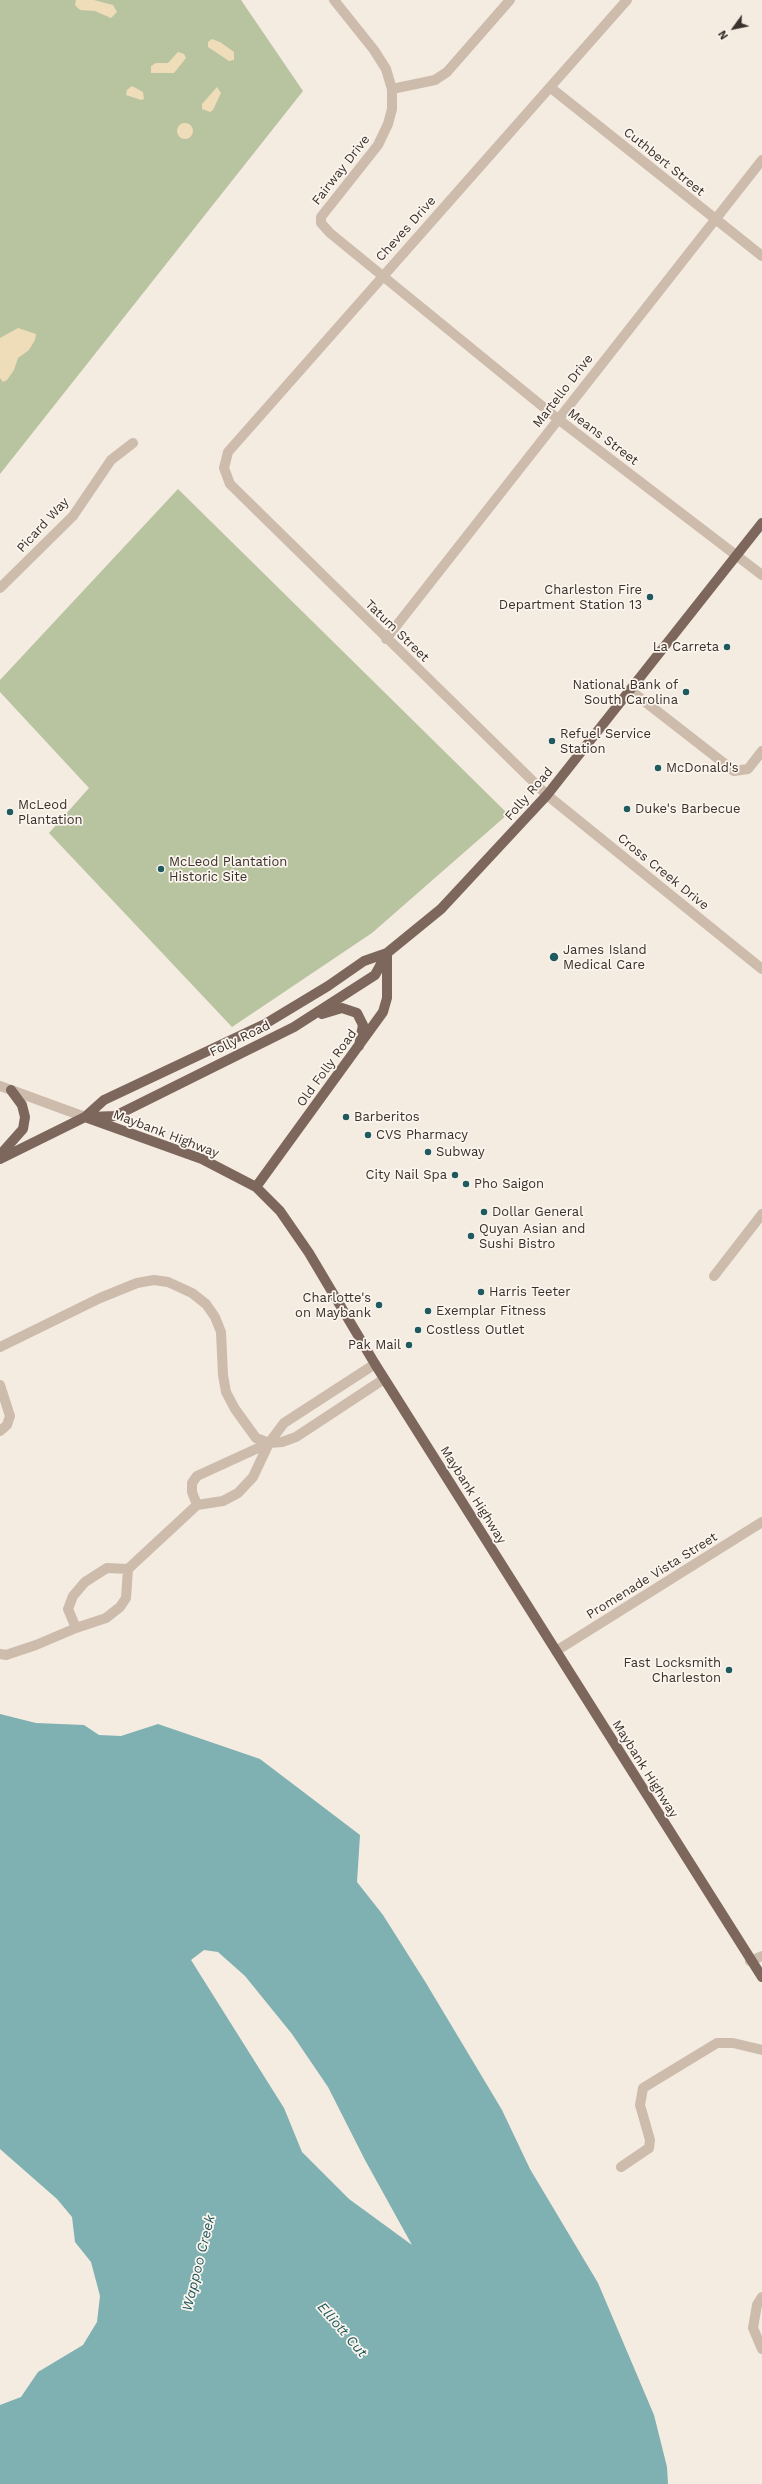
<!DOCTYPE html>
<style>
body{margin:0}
#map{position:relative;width:762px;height:2484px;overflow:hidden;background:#f4ebe1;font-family:"Work Sans",sans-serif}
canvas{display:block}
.north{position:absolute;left:714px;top:8px;width:40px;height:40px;-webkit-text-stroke:3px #fbf5ee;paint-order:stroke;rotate:237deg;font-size:11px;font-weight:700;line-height:16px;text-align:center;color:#3b302b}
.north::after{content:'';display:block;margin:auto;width:14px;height:18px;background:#3b302b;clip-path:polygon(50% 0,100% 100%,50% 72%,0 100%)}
</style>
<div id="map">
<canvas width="762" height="2484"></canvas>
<div class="north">N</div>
</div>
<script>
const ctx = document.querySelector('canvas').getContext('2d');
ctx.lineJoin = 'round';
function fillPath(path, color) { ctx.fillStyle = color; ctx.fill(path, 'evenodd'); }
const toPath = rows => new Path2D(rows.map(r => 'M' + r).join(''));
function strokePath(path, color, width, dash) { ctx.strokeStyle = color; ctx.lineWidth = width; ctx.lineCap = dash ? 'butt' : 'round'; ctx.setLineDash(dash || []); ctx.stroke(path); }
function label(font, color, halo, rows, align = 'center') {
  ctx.font = font + ' "Work Sans",sans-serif'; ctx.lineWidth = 3.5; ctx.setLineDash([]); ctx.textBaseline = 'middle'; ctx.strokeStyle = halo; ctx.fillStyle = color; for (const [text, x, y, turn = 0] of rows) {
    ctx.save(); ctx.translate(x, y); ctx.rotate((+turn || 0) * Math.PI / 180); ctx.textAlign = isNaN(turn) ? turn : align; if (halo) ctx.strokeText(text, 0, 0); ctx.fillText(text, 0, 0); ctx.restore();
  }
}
fillPath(toPath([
 [0,0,241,0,303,91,0,474],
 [178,489,508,814,372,933,232,1027,49,833,89,788,0,692,0,680]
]), '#b8c4a0');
fillPath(toPath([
 [76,0,94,0,113,5,117,12,111,18,95,11,80,10,75,5],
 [212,39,220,42,234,52,234,60,229,61,208,47,208,42],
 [178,52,184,54,186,58,174,73,151,73,151,66,156,63,168,63],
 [132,86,143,92,144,99,141,100,126,95,127,90],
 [217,87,221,93,213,110,210,112,202,109,202,104],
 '177 131a8 8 0 1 1 16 0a8 8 0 1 1-16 0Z',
 [18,328,36,334,35,340,29,350,18,358,14,370,7,380,3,382,0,378,0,338]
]), '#efdcb8');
fillPath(toPath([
 [0,1714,36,1723,84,1725,99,1735,121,1736,158,1724,260,1759,360,1835,357,1882,383,1915,426,1983,502,2110,530,2169,598,2283,654,2415,667,2467,668,2484,0,2484,0,2405,21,2397,38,2372,83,2345,97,2322,100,2296,91,2262,75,2242,72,2217,57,2199,0,2149],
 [204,1950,218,1952,245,1976,292,2034,328,2087,365,2160,412,2245,349,2199,302,2152,284,2108,191,1960]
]), '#7fb0b2');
strokePath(toPath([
 [334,0,374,50,386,69,392,89,392,109,388,124,378,145,321,217,321,223,330,233,558,419,762,575],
 [627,0,228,452,224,468,230,484,547,795,762,969],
 [551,88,762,256],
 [392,89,435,80,447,72,510,0],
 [0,588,73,516,111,460,133,443],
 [386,639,762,160],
 [630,690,734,771,748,769,762,751],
 [0,1086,85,1117],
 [714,1276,762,1214],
 [0,1347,100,1298,137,1283,154,1280,168,1282,192,1293,206,1304,215,1317,221,1332,223,1375,226,1392,235,1409,256,1438,269,1443],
 [375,1364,284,1423,269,1443,282,1442,296,1437,384,1379],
 [0,1385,10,1416,7,1425,0,1431],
 [269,1443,253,1477,238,1493,223,1501,197,1505,192,1492,192,1483,197,1476,269,1443],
 [128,1569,107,1568,85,1582,73,1596,68,1609,76,1628,106,1618,120,1607,126,1598,128,1569,197,1505],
 [556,1651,762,1522],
 [0,1654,6,1655,36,1645,76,1628],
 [750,1961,762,1956],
 [621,2167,649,2148,650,2140,640,2105,643,2088,717,2043,733,2043,762,2050],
 [762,2297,757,2305,753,2328,762,2349]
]), '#cdbbac', 10);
strokePath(toPath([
 [322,1014,342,1008,357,1013,363,1025,359,1046],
 [85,1117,202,1159,256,1187,280,1211,309,1253,375,1364,762,1977],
 [89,1117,115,1116,294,1027,375,975,387,953],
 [0,1155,23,1129,25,1117,22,1105,11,1090],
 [0,1159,85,1117,104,1100,265,1024,328,986,364,961,387,953,441,909,547,795,762,523],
 [256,1187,383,1012,387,998,387,955]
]), '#7d675c', 10);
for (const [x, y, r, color] of [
 [650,597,4,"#1f5a5e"],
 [727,647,4,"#1f5a5e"],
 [686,692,4,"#1f5a5e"],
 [552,741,4,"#1f5a5e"],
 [658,768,4,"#1f5a5e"],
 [627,809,4,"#1f5a5e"],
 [10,812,4,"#1f5a5e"],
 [161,869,4,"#1f5a5e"],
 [554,957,5,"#1f5a5e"],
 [346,1117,4,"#1f5a5e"],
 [368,1135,4,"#1f5a5e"],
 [428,1152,4,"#1f5a5e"],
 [455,1175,4,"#1f5a5e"],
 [466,1184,4,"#1f5a5e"],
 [484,1212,4,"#1f5a5e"],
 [471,1236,4,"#1f5a5e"],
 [481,1292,4,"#1f5a5e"],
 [379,1305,4,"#1f5a5e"],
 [428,1311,4,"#1f5a5e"],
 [418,1330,4,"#1f5a5e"],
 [409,1345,4,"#1f5a5e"],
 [729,1670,4,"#1f5a5e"]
]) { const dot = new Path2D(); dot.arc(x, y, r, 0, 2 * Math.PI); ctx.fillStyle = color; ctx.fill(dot); strokePath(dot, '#fbf5ee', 1.5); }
label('13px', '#3b302b', '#fbf5ee', [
 ["Cuthbert Street",664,162,39],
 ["Fairway Drive",341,170,-52],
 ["Cheves Drive",406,229,-48],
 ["Martello Drive",563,391,-52],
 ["Means Street",603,437,37],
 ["Picard Way",43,525,-47],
 ["Tatum Street",397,631,44],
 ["Folly Road",529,794,-49],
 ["Cross Creek Drive",663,872,39],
 ["Folly Road",240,1039,-26],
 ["Old Folly Road",327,1068,-54],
 ["Maybank Highway",166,1134,21],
 ["Maybank Highway",473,1495,58],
 ["Promenade Vista Street",652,1576,-32],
 ["Maybank Highway",645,1769,58]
]);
label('13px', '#3b302b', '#fbf5ee', [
 ["Charleston Fire",642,590,"right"],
 ["Department Station 13",642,605,"right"],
 ["La Carreta",719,647,"right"],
 ["National Bank of",678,685,"right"],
 ["South Carolina",678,700,"right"],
 ["Refuel Service",560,734],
 ["Station",560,749],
 ["McDonald's",666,768],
 ["McLeod",18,805],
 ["Plantation",18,820],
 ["Duke's Barbecue",635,809],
 ["McLeod Plantation",169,862],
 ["Historic Site",169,877],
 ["James Island",563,950],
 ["Medical Care",563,965],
 ["Barberitos",354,1117],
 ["CVS Pharmacy",376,1135],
 ["Subway",436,1152],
 ["City Nail Spa",447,1175,"right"],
 ["Pho Saigon",474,1184],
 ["Dollar General",492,1212],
 ["Quyan Asian and",479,1229],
 ["Sushi Bistro",479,1244],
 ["Harris Teeter",489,1292],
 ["Charlotte's",371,1298,"right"],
 ["on Maybank",371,1313,"right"],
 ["Exemplar Fitness",436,1311],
 ["Costless Outlet",426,1330],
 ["Pak Mail",401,1345,"right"],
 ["Fast Locksmith",721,1663,"right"],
 ["Charleston",721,1678,"right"]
], 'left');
label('italic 14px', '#1f5a5e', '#fbf5ee', [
 ["Wappoo Creek",199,2263,-76],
 ["Elliott Cut",342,2330,49]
]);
</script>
